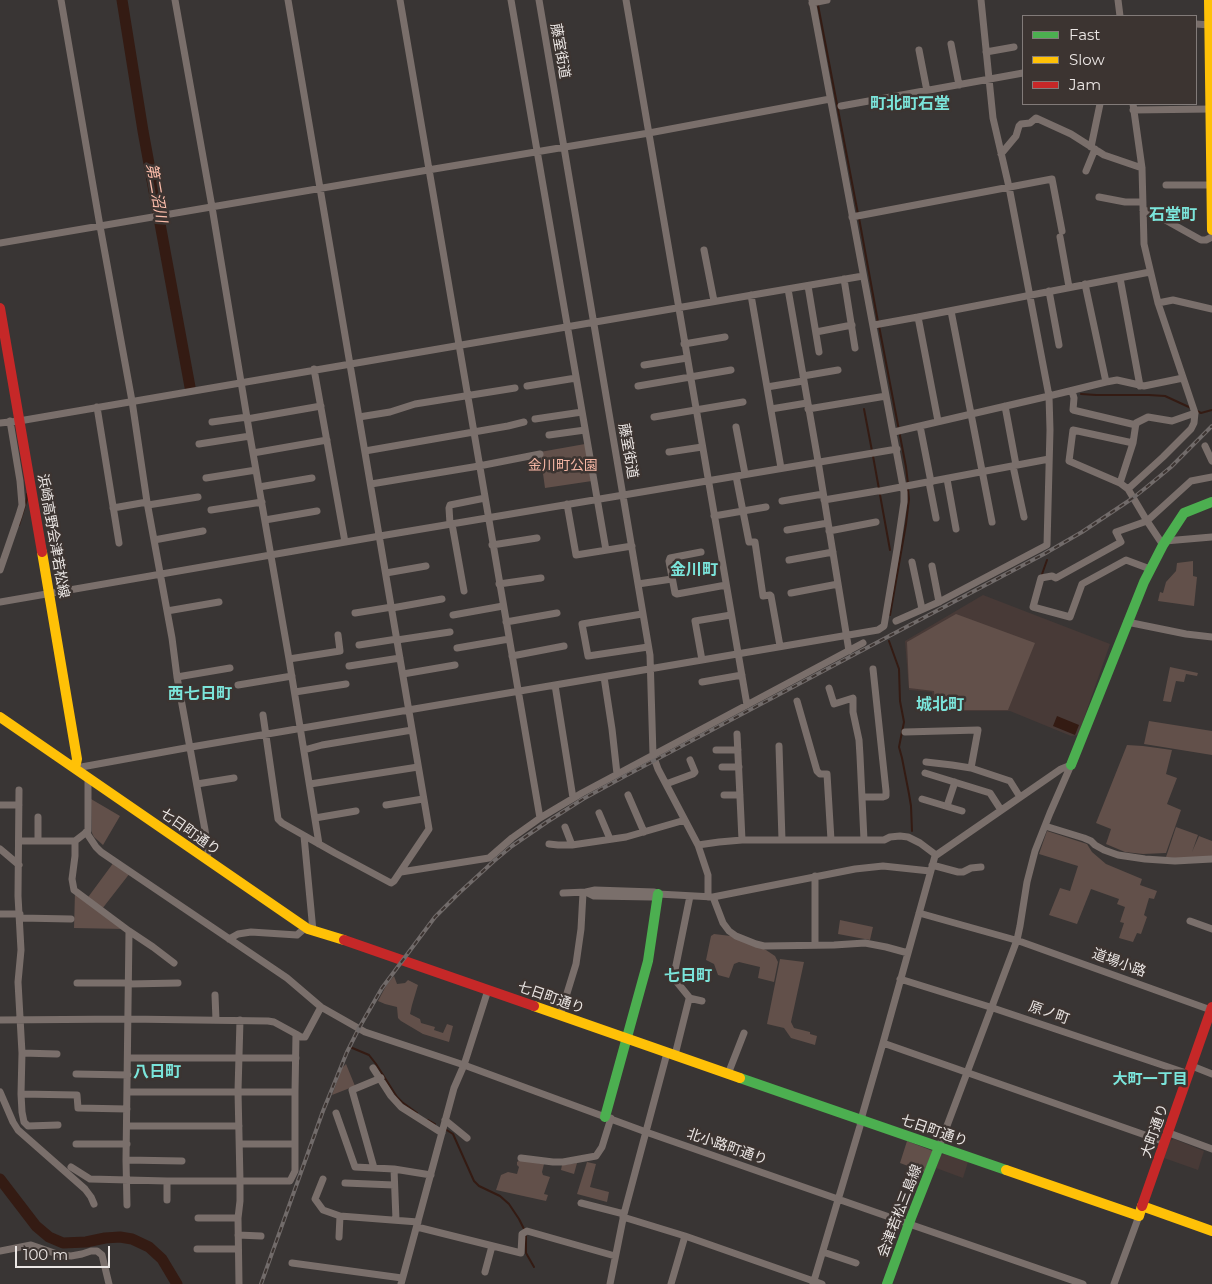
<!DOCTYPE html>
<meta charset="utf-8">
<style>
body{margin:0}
#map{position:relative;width:1212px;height:1284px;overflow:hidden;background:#393534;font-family:Montserrat,sans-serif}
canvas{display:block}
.legend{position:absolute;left:1022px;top:15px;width:175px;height:90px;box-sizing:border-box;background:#3c3431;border:1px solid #827b79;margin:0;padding:6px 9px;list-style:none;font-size:15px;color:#ebe6e4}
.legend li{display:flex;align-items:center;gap:10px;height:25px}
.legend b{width:25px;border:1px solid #827b79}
.scale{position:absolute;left:15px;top:1246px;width:95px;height:22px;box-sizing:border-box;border:2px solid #ebe6e4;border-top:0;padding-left:6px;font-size:15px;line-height:18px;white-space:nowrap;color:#ebe6e4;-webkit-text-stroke:4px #3c3431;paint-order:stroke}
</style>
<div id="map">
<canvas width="1212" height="1284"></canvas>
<ul class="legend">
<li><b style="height:6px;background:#4caf50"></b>Fast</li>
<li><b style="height:6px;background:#ffc107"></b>Slow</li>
<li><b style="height:6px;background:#c62828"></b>Jam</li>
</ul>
<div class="scale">100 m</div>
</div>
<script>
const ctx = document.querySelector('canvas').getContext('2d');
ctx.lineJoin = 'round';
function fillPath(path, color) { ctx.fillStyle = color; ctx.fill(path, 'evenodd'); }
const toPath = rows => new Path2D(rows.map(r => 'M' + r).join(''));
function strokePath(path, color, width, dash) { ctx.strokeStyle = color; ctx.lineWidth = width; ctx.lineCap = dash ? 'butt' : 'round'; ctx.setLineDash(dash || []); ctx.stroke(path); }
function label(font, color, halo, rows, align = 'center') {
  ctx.font = font + ' Montserrat,"Noto Sans JP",sans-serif'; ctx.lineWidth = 5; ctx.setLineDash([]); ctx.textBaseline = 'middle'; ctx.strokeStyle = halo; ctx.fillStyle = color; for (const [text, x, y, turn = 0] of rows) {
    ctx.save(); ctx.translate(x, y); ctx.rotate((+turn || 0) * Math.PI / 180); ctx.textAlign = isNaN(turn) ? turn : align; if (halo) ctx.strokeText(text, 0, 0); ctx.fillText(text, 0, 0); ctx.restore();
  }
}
fillPath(toPath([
 [983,595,1110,644,1078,735,1071,736,1010,711,933,711,932,692,909,690,905,641],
 [1174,1139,1204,1151,1198,1170,1164,1158,1170,1141],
 [944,1154,968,1162,963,1178,936,1168,941,1155]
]), '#483a37');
fillPath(toPath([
 [585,444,592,481,545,488,540,452],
 [1193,561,1193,576,1197,577,1194,606,1158,601,1160,592,1163,593,1166,582,1176,571,1177,563],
 [956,614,1035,643,1008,710,936,710,934,691,909,688,907,642],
 [1170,667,1198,673,1197,676,1186,674,1184,682,1176,681,1171,702,1163,701],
 [1149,721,1212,731,1212,755,1144,744],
 [1127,745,1143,746,1172,750,1166,774,1177,778,1167,804,1181,810,1166,853,1143,854,1125,852,1106,844,1111,829,1096,823],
 [91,799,120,816,103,845,94,837,92,833],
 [1176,827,1198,835,1192,852,1199,836,1212,841,1212,858,1189,860,1166,857],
 [1047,831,1087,844,1092,852,1106,864,1142,879,1140,885,1157,891,1154,899,1149,898,1144,915,1147,917,1141,934,1137,933,1133,942,1119,938,1124,923,1120,922,1125,907,1117,904,1119,899,1091,889,1077,924,1049,915,1060,888,1070,891,1078,866,1039,854],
 [114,862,130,873,102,909,125,929,74,928,75,892,86,900],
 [840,920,873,927,870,940,838,934],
 [714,934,731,936,766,950,775,956,778,962,774,982,758,978,760,967,739,962,734,964,729,978,718,975,714,964,706,960,711,936],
 [780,959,804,962,791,1022,794,1028,810,1032,810,1034,817,1036,815,1045,791,1038,784,1028,767,1024],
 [394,976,397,984,405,983,408,980,418,985,412,1005,410,1014,420,1019,421,1023,435,1027,434,1030,443,1033,447,1024,453,1026,449,1042,423,1034,401,1021,398,1018,397,1007,385,1004,378,1001,387,984],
 [346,1064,355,1086,332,1095,342,1068],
 [907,1141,933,1151,924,1172,900,1163],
 [520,1160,544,1164,542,1172,543,1175,550,1177,544,1194,548,1195,546,1201,496,1190,501,1175,508,1172,517,1174,519,1167,517,1165,517,1162],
 [587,1162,596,1164,590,1187,609,1192,607,1202,577,1194],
 [577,1163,574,1174,561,1170,562,1165]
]), '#62504a');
fillPath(toPath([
 [1057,716,1079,725,1075,735,1053,726]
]), '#341b13');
strokePath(toPath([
 [818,5,858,214],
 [859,218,878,322],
 [879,326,906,467,908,484],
 [1081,394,1096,395,1149,395,1165,396,1191,408],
 [864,409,872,451],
 [1197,411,1201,413,1212,410],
 [873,456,890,550],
 [19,525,27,499,27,494],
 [1041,577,1047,560],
 [890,615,906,524,909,499,908,489],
 [889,641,899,669,900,701,904,722,899,747,902,758,909,794,911,806,912,831],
 [350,1047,369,1055,376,1064,397,1097,402,1102,417,1113],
 [428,1120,435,1124],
 [445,1129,453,1134,474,1181,479,1186,500,1196,509,1204,519,1219,525,1231],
 [526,1236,526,1253,534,1267]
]), '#341b13', 2);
strokePath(toPath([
 [122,0,143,131,190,387],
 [0,1179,36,1226,49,1237,63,1243,86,1242,105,1238,120,1237,132,1239,149,1247,162,1259,177,1284]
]), '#341b13', 11);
strokePath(toPath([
 [61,0,100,226,132,401,147,502,172,638,177,677,205,830,208,850,207,860],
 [175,0,212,207,250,436,289,659,319,844],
 [400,0,540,818],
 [511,0,606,550],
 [539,0,650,655,653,755,658,769,698,845,708,875,708,897],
 [626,0,747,705],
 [1118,0,1120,16],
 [812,3,827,0],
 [1196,24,1210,25],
 [951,44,959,85],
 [919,50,927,91],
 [986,52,1014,47],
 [841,106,1023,73],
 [1133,110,1211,109],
 [1091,147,1100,104],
 [1001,154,1016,136,1019,126,1021,124,1030,123,1036,118,1071,134,1104,155,1142,168],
 [1086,171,1095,149],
 [1166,185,1212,185],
 [1099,197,1125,202,1143,202],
 [1143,210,1151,212,1201,240,1206,240,1212,237],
 [852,217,1052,179,1062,231],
 [1060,237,1069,287],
 [0,243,428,170,649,133,830,99],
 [704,250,714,301],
 [1120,278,1140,386],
 [844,279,855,348],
 [808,286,819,352],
 [788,289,818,461,849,651],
 [1049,291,1059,345],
 [751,295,781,468],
 [1158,303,1173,300,1212,309],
 [951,311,992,522],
 [874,325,918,317],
 [816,332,852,325],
 [684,344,725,337],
 [644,365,687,358],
 [314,369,345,542],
 [803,376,838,370],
 [1106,382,1117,380,1144,386,1183,378],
 [527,386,576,378],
 [638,386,731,370],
 [767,387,803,381],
 [1072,391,1074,398,1073,410,1136,425],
 [1005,406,1016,465],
 [97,407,119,543],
 [771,409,807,403],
 [808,409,886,396],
 [359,417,390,412,415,404,515,388],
 [654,417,743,402],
 [247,419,321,406],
 [535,419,582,412],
 [938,421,918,317,1150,272],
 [212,422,247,417],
 [0,423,19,421,863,276],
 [920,426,931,482],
 [736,427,745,474],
 [894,432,1049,396,1106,382,1085,284],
 [549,435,585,430],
 [1133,443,1073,430,1069,461,1120,483,1128,489,1147,521,1163,545],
 [199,444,250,436],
 [1205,446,1212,461],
 [365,451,508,426,524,422],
 [669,452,702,447],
 [253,453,327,440],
 [1013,466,1024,517],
 [736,476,749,542,755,542,763,596,770,595,771,596,780,646],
 [206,478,256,470],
 [947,479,956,529],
 [929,482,936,518],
 [1120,483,1133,443,1136,423,1148,417,1172,421,1195,413],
 [371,484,479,466,540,454],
 [259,487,312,478],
 [1128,489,1163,457,1191,429,1194,423,1195,413,1158,303,1148,261,1144,244,1142,168,1133,104],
 [880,491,1049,459],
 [824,500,877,491],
 [782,501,823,494],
 [567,504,576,555,632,546],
 [148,505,198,497],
 [113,508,147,502],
 [211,510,262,502],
 [714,516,766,507],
 [265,520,317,511],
 [450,524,449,508,450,505,485,498],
 [452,524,464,591],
 [787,530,828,523],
 [829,531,876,522],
 [154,540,203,531],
 [1165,541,1212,537],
 [492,545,537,538],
 [701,552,670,558,669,561,675,593,677,594,726,585],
 [789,560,833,552],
 [912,562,922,609],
 [932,566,939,602],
 [1150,569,1126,560,1082,584,1070,617,1033,607,1041,578,1052,576,1056,578,1121,542,1116,532,1147,521,1191,481,1212,477],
 [0,570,19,515,22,505,20,481,10,421],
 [386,573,426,566],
 [499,584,541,578],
 [638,584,672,579],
 [791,593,838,584],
 [0,602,380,536,897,449],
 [392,608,442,599],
 [167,611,219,602],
 [355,613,392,607],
 [642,614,582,624,588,656,648,647],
 [453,615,503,606],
 [896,621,939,602,1047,545,1050,430,1049,396,1009,187,993,118,981,0],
 [506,622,557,613],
 [1127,622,1186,634,1212,637],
 [397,640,450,632],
 [359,645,397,639],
 [457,648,509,639],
 [512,656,564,646],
 [289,659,340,651,338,635],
 [702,660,695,621,731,615],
 [349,666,400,658],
 [403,674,455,665],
 [177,677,230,668],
 [604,677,612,729,617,774],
 [702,682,742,675],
 [238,685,292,676],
 [555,685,573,798],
 [829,688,834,704,853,698,853,712,859,740,860,756,864,840],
 [295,692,346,684],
 [797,701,817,771,820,774,827,774,831,840],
 [263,715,278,819,282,823,335,853,391,883,394,881,429,829,288,0],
 [905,732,978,730,971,768],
 [737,734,742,840],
 [779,746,782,840],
 [304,750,322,745,412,730],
 [716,750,738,750],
 [926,762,952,765,971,768,1010,781,1020,797],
 [722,767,739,767],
 [76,768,191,747,878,630,884,626,897,549,904,502,904,492,812,0],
 [925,773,990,793,1001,810],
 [197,784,234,778],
 [310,784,418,767],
 [666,784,693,774,695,772,690,760],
 [19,790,18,896,21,950,18,982,22,1053,21,1094,22,1112,24,1122,28,1126,58,1125],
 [628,795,644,832],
 [724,795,740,795],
 [863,797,883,797,886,796,886,791,873,669],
 [922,799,962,811],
 [0,805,19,805],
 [386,805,423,799],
 [947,806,955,782],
 [599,813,610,839],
 [38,817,38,841],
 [315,818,356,811],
 [1045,826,1084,838,1091,841,1095,845,1104,850,1118,855,1145,859,1175,861,1212,859],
 [565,827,572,845],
 [86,832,96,847,101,852,287,978,321,1007,365,1032,464,1065,646,1132,915,1226,1083,1284],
 [304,836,313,931],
 [19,841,75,841,88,831,88,778],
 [75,841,75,856,72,879,74,890,129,931,153,947,174,963],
 [549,844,558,845,572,845,626,837,685,820],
 [698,845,719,842,742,840,884,840,890,837,900,836,908,837,920,843,936,855],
 [0,849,19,865],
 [932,865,958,872,963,872,971,868,981,867],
 [401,872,489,858,512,838,540,818,582,793,863,643],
 [815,876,815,945],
 [586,892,595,890,654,892,658,894],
 [563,893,586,892,594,896,652,897,658,894,713,897,855,869,883,866,930,871],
 [713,897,723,923,729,931,736,936,756,944,764,946,834,945,865,943,886,947,908,953],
 [919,913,1019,941,1211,1010],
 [0,914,20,914],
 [20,918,71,919],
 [1190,921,1212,929],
 [229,939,238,934,251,932,297,935,305,928],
 [900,979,990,1007,1189,1074],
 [77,983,129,983],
 [129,984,178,983],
 [215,995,216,1020],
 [689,998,702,1001],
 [560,1016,576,964,581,929,583,893],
 [0,1020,128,1019,268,1021,274,1022,296,1034],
 [883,1043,1165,1142],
 [22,1053,57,1054],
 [675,1055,689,999,689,997,676,981,674,975,690,896],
 [128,1058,296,1058],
 [1192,1066,1212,1074],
 [373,1068,391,1096,401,1107,442,1133],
 [76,1074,128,1075],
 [728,1074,744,1033],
 [0,1092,13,1122,18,1130,85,1189,91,1197,94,1204],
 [127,1092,295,1092],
 [21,1094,77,1095,78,1108,127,1109],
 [336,1113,355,1167,394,1169,396,1220],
 [445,1120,467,1138],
 [127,1126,239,1126],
 [1169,1133,1212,1149],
 [76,1144,127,1144],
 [240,1144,295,1144],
 [939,1147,1017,940,1020,926,1027,882,1035,851,1050,813,1071,765],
 [521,1158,553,1162,563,1162,596,1156,602,1147,611,1118],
 [126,1160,182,1161],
 [71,1167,90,1179,167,1181,290,1181,295,1171,295,1092,296,1034,301,1037,305,1037,321,1007],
 [374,1168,352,1090,381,1078],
 [394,1169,431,1175],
 [323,1179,315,1199,323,1210,340,1216,418,1222],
 [167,1181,167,1200],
 [345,1183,394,1185],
 [581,1203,624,1214],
 [127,1205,126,1160,129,931],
 [623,1217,685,1236,822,1284],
 [198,1218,238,1218],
 [417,1227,521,1253,522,1234,527,1231,615,1256],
 [238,1235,261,1236],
 [339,1237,340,1216],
 [197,1249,238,1249],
 [0,1251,31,1245,60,1255,71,1256,82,1254,91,1251,97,1251,102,1255,109,1284],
 [823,1252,856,1263],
 [292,1263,402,1278],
 [485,1272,492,1246],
 [239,1284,238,1218,240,1201,240,1181,238,1091,240,1020],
 [401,1284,454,1088,464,1065,488,990],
 [610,1284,624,1214,667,1053],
 [671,1284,685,1236],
 [813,1284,860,1126,862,1116,883,1043,935,856,1061,769,1071,765],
 [1114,1284,1139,1216]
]), '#7a6f6b', 7);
strokePath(toPath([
 [1071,765,1144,582,1163,545,1184,513,1212,502],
 [740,1078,1006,1170],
 [605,1117,648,961,658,894],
 [887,1284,911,1218,939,1147]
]), '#4caf50', 10);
strokePath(toPath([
 [1209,0,1212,230],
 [42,552,77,759,75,768],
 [0,717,308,929,344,940],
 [534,1006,740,1078],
 [1006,1170,1139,1216,1142,1206,1212,1231]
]), '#ffc107', 10);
strokePath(toPath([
 [0,308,42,552],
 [344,940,534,1006],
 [1142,1206,1212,1007]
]), '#c62828', 10);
const rail = toPath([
 [261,1284,323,1111,347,1052,359,1028,382,988,435,917,459,893,494,861,512,846,547,822,583,799,625,776,1044,554,1082,532,1133,498,1148,486,1171,467,1212,426]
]);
strokePath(rail, '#716b6a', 4);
strokePath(rail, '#3c3431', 2, [5.5]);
label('14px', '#ebe6e4', '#3c3431', [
 ["藤室街道",560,51,80],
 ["藤室街道",628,451,80],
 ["浜崎高野会津若松線",53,536,80],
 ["七日町通り",190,832,35],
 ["道場小路",1119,963,20],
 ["七日町通り",551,998,19],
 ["原ノ町",1049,1013,19],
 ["七日町通り",934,1131,19],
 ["大町通り",1155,1131,-71],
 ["北小路町通り",727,1147,19],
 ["会津若松三島線",900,1211,-69]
]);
label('14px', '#f5b6a4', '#3c3431', [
 ["金川町公園",563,466]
]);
label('italic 15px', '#fcbdab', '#3c3431', [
 ["第二沼川",156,193,80]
]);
label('bold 15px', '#7be5db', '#3c3431', [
 ["大町一丁目",1150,1080]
]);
label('bold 16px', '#7be5db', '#3c3431', [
 ["町北町石堂",910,104],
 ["石堂町",1173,215],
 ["金川町",694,570],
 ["西七日町",200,694],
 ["城北町",940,705],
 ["七日町",688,976],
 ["八日町",157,1072]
]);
</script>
